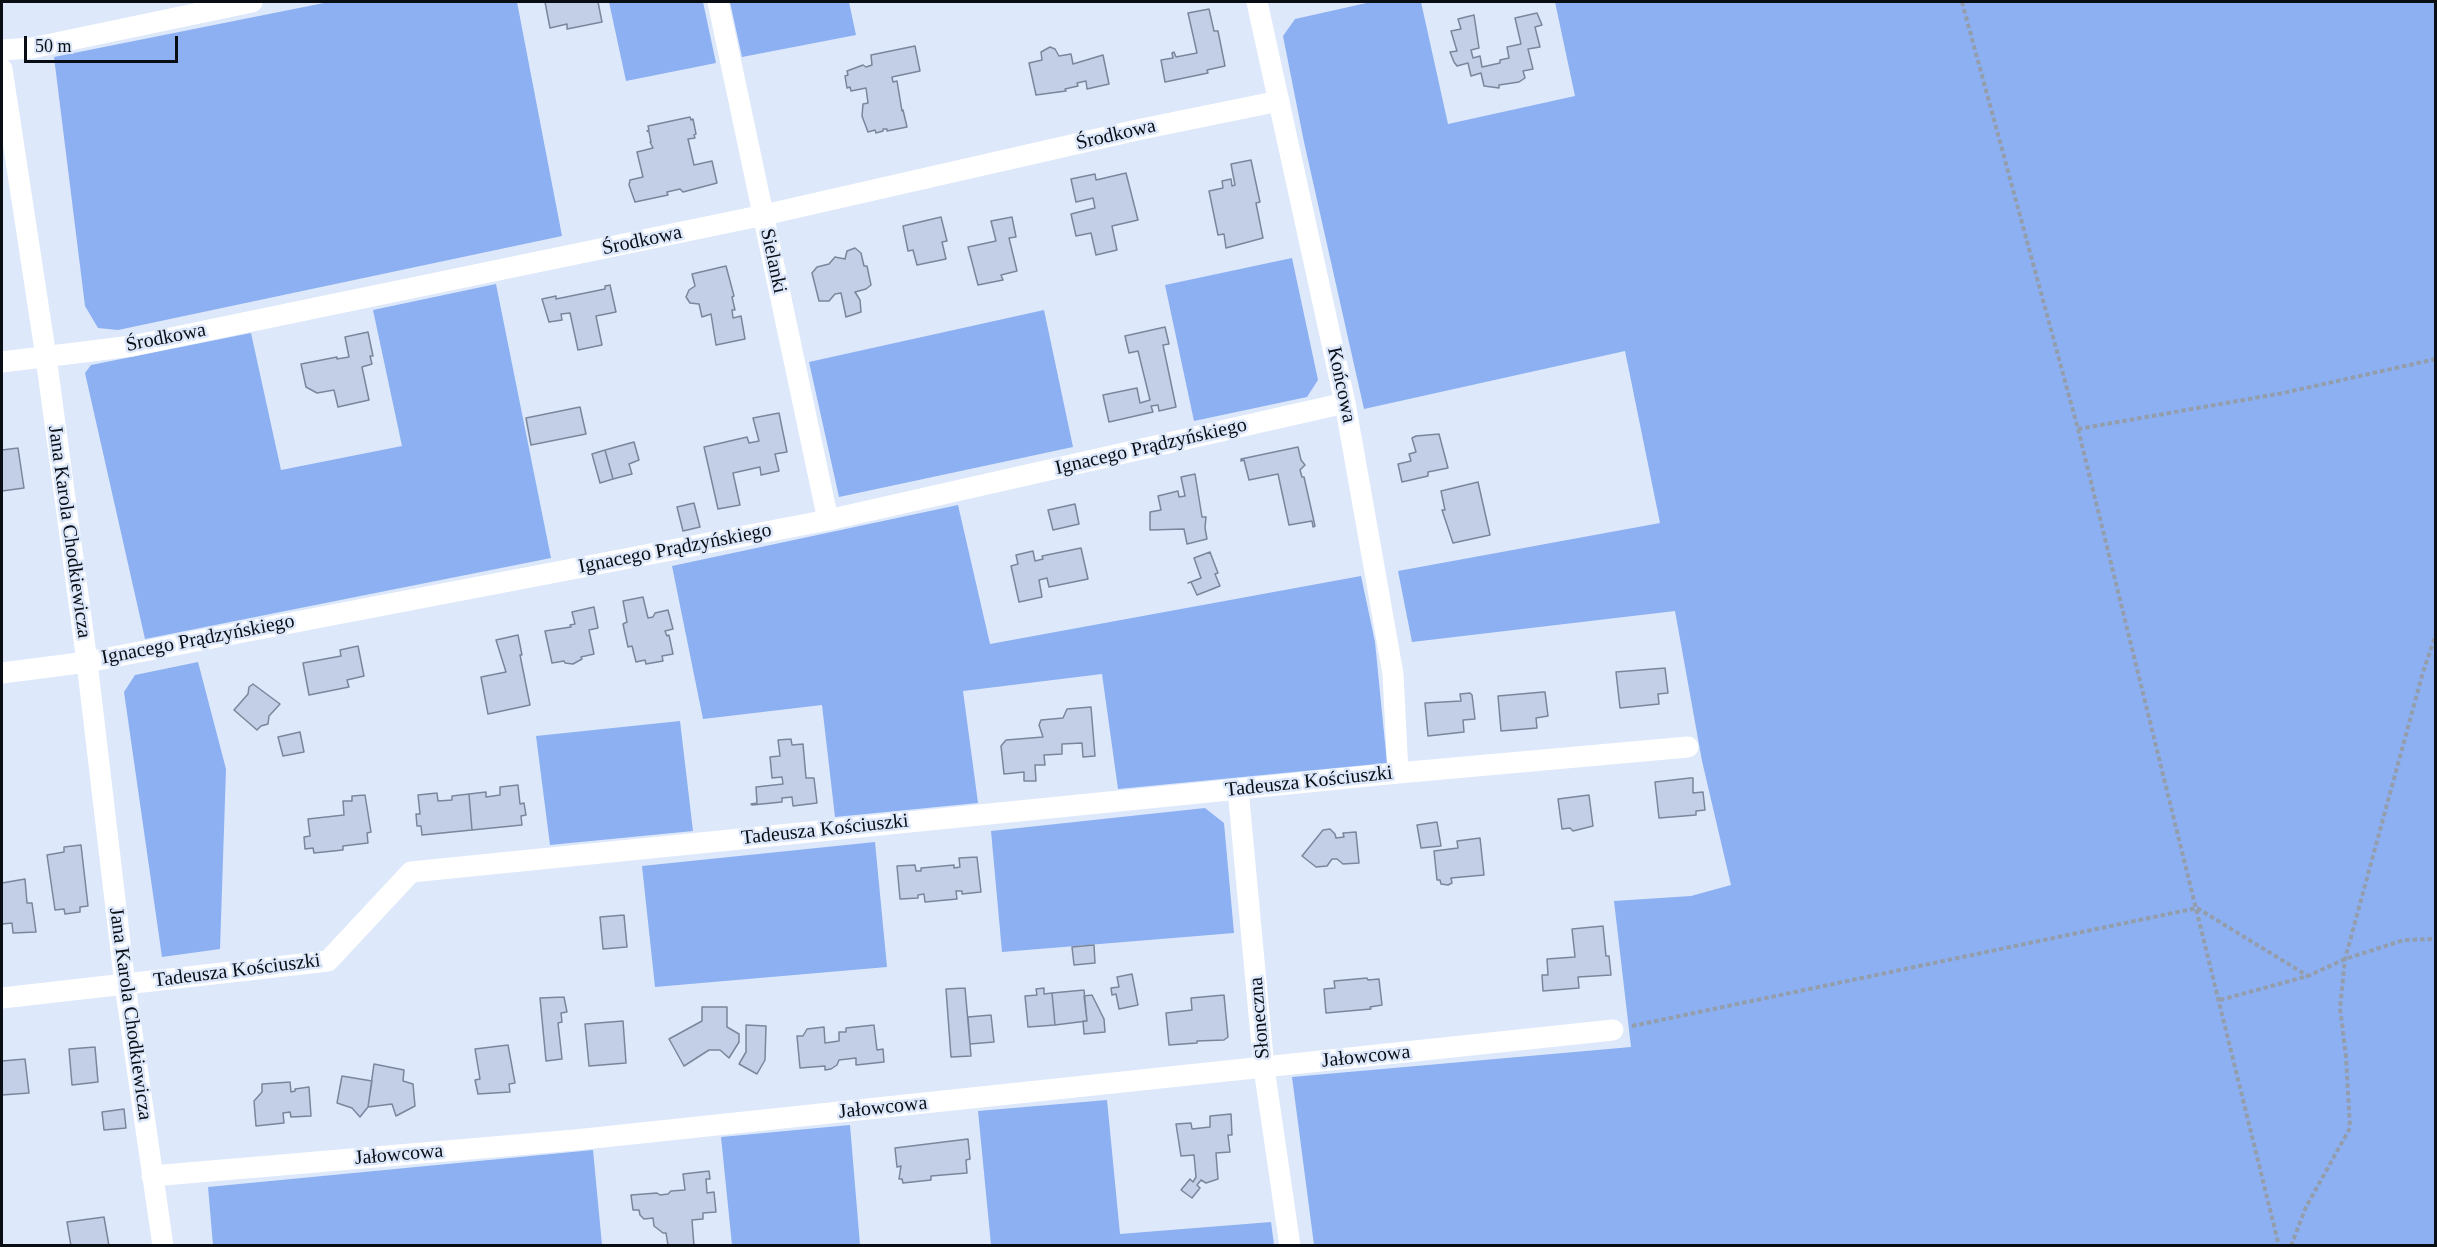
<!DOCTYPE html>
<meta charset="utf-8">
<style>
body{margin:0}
#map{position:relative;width:2437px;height:1247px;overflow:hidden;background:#dde8fb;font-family:Georgia,serif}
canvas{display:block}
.frame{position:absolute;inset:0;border:3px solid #090e15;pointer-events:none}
.scale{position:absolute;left:24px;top:36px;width:154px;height:27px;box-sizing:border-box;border:3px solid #090e15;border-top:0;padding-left:8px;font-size:18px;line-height:21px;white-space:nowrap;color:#090e15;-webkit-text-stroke:4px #dde8fb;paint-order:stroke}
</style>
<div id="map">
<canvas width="2437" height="1247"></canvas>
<div class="frame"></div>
<div class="scale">50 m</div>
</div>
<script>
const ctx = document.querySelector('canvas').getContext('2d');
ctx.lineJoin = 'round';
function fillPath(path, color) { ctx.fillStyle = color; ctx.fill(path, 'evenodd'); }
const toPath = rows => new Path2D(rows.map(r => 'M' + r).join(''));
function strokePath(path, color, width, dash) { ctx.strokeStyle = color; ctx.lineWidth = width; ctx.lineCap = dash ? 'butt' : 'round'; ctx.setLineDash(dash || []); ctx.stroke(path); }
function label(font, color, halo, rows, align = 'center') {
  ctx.font = font + ' Georgia,serif'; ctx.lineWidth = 5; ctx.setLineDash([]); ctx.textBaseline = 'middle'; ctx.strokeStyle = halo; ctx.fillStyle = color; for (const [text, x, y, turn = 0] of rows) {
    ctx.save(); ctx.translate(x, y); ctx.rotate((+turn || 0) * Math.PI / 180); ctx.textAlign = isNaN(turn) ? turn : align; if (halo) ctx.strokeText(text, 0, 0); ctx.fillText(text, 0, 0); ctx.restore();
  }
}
fillPath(toPath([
 [329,2,517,2,562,236,118,330,98,328,85,306,54,57],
 [609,2,703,2,716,63,626,81],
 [730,2,849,2,856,35,742,57],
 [1371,2,1421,2,1448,124,1575,96,1555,2,2435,2,2435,1245,1314,1245,1292,1077,1631,1047,1614,901,1691,896,1731,885,1702,761,1675,611,1412,642,1398,571,1660,523,1625,351,1364,409,1304,142,1283,36,1295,19],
 [1292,258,1318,380,1307,397,1194,421,1165,285],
 [496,284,551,558,145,639,85,373,91,365,251,333,281,470,402,446,373,310],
 [1044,310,1073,447,839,497,809,362],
 [958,505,990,644,1361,576,1375,642,1387,763,1118,789,1102,674,963,691,978,803,835,817,822,705,703,719,672,566],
 [198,662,226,769,220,949,162,957,124,692,135,675],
 [680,721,693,831,550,845,536,736],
 [1205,808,1224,823,1234,933,1002,952,991,831],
 [875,842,887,967,655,987,642,866],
 [1107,1100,1120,1234,1271,1222,1274,1245,991,1245,978,1111],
 [850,1125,860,1245,732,1245,721,1137],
 [593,1150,602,1245,213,1245,208,1187]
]), '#8cb0f2');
const building = toPath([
 [545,2,598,2,602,22,567,29,567,24,550,28,545,2],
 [1209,9,1214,31,1218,31,1225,66,1207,70,1208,73,1165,82,1161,60,1173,58,1172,53,1174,52,1176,57,1197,53,1188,13,1209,9],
 [1537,13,1542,25,1535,27,1540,47,1528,49,1533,69,1523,71,1525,78,1519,82,1499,85,1499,88,1484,86,1481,73,1471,76,1468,63,1457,66,1454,62,1450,52,1457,51,1451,31,1461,29,1458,19,1474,15,1479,48,1471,50,1473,58,1480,56,1482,67,1500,63,1500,60,1509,58,1507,47,1521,44,1515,18,1537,13],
 [915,46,920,71,892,77,893,82,897,81,902,111,903,110,907,127,887,131,887,129,883,129,883,131,876,133,875,130,868,132,862,116,863,104,868,103,866,88,851,91,850,87,847,88,845,76,848,75,847,71,863,65,866,67,872,65,871,55,915,46],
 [1050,47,1055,49,1059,56,1071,54,1073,64,1103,55,1109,84,1087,89,1086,81,1077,83,1078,86,1065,89,1066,91,1036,95,1029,63,1042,60,1041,52,1050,47],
 [690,117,691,120,693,119,696,134,694,135,695,138,688,139,694,165,712,161,717,183,683,192,680,189,667,192,668,195,635,202,629,185,630,180,643,177,637,152,653,148,650,142,651,142,649,132,647,131,649,130,648,126,690,117],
 [1251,160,1260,202,1256,203,1263,238,1226,248,1224,234,1218,235,1209,191,1223,188,1222,181,1231,179,1232,186,1235,185,1231,164,1251,160],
 [1126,173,1138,220,1112,226,1117,250,1096,255,1091,233,1076,236,1071,214,1095,208,1093,198,1076,202,1071,179,1095,174,1096,180,1126,173],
 [941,217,947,241,942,242,946,259,917,265,913,250,908,251,903,226,941,217],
 [1012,217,1016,237,1009,238,1017,271,1001,275,1003,280,978,285,968,247,996,241,991,221,1012,217],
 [855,248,861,253,864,266,867,266,871,285,866,289,855,292,860,300,861,312,846,317,841,293,835,294,829,301,819,301,812,273,817,267,829,264,835,257,845,259,847,251,855,248],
 [726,266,734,296,732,297,735,310,732,310,733,318,741,316,745,339,716,345,711,314,702,317,699,304,690,303,686,297,689,290,695,286,692,274,726,266],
 [610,285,616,312,596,316,602,345,578,350,570,313,561,314,562,320,549,322,542,299,556,296,556,299,605,289,605,286,610,285],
 [1165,327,1169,344,1163,345,1176,407,1159,411,1158,405,1151,406,1153,412,1109,422,1103,395,1137,388,1140,403,1150,400,1138,351,1129,353,1125,336,1165,327],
 [368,332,373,356,370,356,372,364,362,367,369,400,338,407,334,390,317,393,306,387,301,364,337,357,337,359,349,357,345,337,368,332],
 [580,407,586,434,531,445,526,418,580,407],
 [779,413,787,452,775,454,779,471,761,475,760,467,733,473,740,505,718,509,704,447,747,437,749,443,759,441,753,418,779,413],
 [1439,434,1448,468,1428,472,1428,476,1402,482,1398,464,1411,461,1409,454,1416,452,1412,438,1416,436,1439,434],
 [634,442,639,460,629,464,632,474,613,479,605,450,634,442],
 [1298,447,1301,460,1305,465,1300,470,1302,477,1304,477,1315,526,1313,527,1312,521,1289,525,1278,474,1249,480,1244,460,1241,461,1241,459,1298,447],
 [18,448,24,488,2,491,2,450,18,448],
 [605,450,613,479,600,483,592,454,605,450],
 [1195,474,1202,517,1206,517,1205,528,1207,539,1187,544,1184,529,1150,530,1150,512,1161,510,1158,496,1178,491,1179,497,1185,496,1181,477,1195,474],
 [1478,482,1490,535,1453,543,1442,510,1445,510,1441,491,1478,482],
 [694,503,700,527,683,531,677,507,694,503],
 [1075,504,1079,524,1053,530,1048,510,1075,504],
 [1081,548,1088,579,1049,587,1047,578,1039,580,1042,597,1019,602,1011,566,1018,564,1016,555,1033,551,1035,561,1043,559,1042,556,1081,548],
 [1210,552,1218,573,1215,574,1220,586,1197,595,1191,582,1188,583,1201,578,1194,558,1210,552],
 [643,597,648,618,653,617,655,613,668,610,673,629,665,631,667,636,669,635,673,654,662,656,663,661,646,664,645,660,636,662,632,646,628,647,623,624,627,622,623,601,643,597],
 [594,607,598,628,589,630,594,654,581,657,582,659,573,664,565,663,564,661,552,663,545,631,571,627,570,625,575,624,572,612,594,607],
 [518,635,522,655,520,655,530,705,488,714,481,677,506,672,496,640,518,635],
 [358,646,364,676,347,680,349,687,309,695,303,663,341,656,340,650,358,646],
 [1665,668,1668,693,1658,694,1659,704,1620,708,1616,672,1665,668],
 [253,684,280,704,269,716,268,724,261,726,257,730,234,710,248,694,249,687,253,684],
 [1543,692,1545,692,1548,716,1536,718,1537,728,1501,731,1498,696,1543,692],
 [1470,693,1472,695,1475,719,1463,720,1464,732,1428,736,1425,703,1461,701,1460,694,1470,693],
 [1091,707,1095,756,1083,757,1082,743,1062,744,1062,754,1044,755,1045,765,1035,765,1036,781,1024,781,1024,772,1004,774,1001,746,1006,740,1043,737,1039,725,1041,720,1063,718,1067,709,1091,707],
 [300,732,304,752,283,756,278,737,300,732],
 [791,739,792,745,803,744,806,778,814,778,817,803,793,806,792,797,782,798,782,802,752,805,751,804,757,803,756,787,783,784,782,777,772,778,770,757,780,756,778,740,791,739],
 [1690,778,1693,778,1693,793,1703,792,1705,810,1696,811,1696,815,1659,818,1655,782,1690,778],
 [518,785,520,804,524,803,526,815,521,816,522,825,472,830,469,794,486,792,486,797,500,795,500,787,518,785],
 [437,793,438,801,452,800,452,796,469,794,472,830,422,835,421,826,417,826,416,814,420,814,418,795,437,793],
 [365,795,371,832,367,833,368,843,343,846,343,850,314,853,313,848,305,849,304,837,310,836,308,819,344,815,343,801,352,801,352,796,365,795],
 [1589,795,1593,826,1573,831,1570,828,1562,829,1558,799,1589,795],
 [1437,822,1441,846,1421,848,1417,825,1437,822],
 [1330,829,1335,834,1336,838,1344,837,1343,833,1356,832,1359,863,1343,864,1337,859,1332,859,1327,866,1316,867,1302,856,1323,830,1330,829],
 [1480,838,1484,875,1451,878,1452,883,1448,885,1441,884,1440,880,1437,880,1434,851,1458,848,1457,841,1480,838],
 [81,845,88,906,80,907,80,912,65,914,64,909,55,910,47,855,64,852,64,847,81,845],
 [977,857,981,892,962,894,962,891,956,891,957,899,925,902,924,894,918,895,918,898,900,899,897,866,915,865,916,871,921,871,921,868,954,865,954,868,960,867,959,858,977,857],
 [25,879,27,903,32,903,36,932,13,933,12,923,2,924,2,883,25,879],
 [624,915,627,947,603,949,600,917,624,915],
 [1603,926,1606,956,1609,956,1611,975,1578,977,1579,988,1543,991,1542,975,1548,975,1547,959,1575,957,1572,929,1603,926],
 [1094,945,1095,963,1074,965,1072,947,1094,945],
 [1132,974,1138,1005,1119,1009,1116,994,1112,995,1111,988,1119,987,1117,977,1132,974],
 [1367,978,1368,980,1379,979,1382,1005,1370,1007,1371,1009,1326,1013,1324,989,1335,988,1334,981,1367,978],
 [965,988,971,1056,951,1057,946,989,965,988],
 [1044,988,1044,994,1052,993,1055,1025,1028,1027,1025,996,1037,995,1036,989,1044,988],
 [1084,990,1087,1021,1055,1025,1052,993,1084,990],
 [1092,995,1104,1019,1105,1032,1084,1034,1083,1021,1087,1021,1084,996,1092,995],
 [1224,995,1228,1037,1224,1040,1197,1041,1197,1043,1169,1045,1166,1013,1192,1010,1191,998,1224,995],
 [564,997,567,1012,561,1013,562,1022,558,1023,562,1059,546,1061,540,998,564,997],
 [702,1007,727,1007,727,1027,739,1034,739,1042,729,1058,720,1050,709,1050,684,1066,669,1039,702,1021,702,1007],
 [991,1015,994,1042,970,1044,968,1017,991,1015],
 [623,1021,626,1063,589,1066,585,1024,623,1021],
 [746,1025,766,1026,765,1060,757,1074,739,1064,746,1052,746,1025],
 [874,1025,877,1050,883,1049,884,1062,856,1065,856,1058,839,1060,837,1065,831,1069,825,1070,825,1066,800,1068,797,1036,803,1036,807,1029,824,1027,825,1043,839,1041,839,1032,846,1032,846,1028,874,1025],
 [508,1045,515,1083,509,1084,510,1092,478,1094,475,1080,480,1079,475,1049,508,1045],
 [95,1047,98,1082,72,1085,69,1049,95,1047],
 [25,1059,29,1093,2,1095,2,1061,25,1059],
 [374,1064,404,1070,403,1081,413,1084,415,1106,396,1116,392,1104,368,1107,374,1064],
 [342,1076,372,1081,368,1107,360,1117,352,1108,337,1103,342,1076],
 [290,1082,291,1092,295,1091,295,1089,309,1087,311,1116,291,1117,290,1112,283,1113,284,1123,256,1126,254,1101,262,1092,262,1084,290,1082],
 [124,1109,126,1128,104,1130,102,1112,124,1109],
 [1231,1114,1232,1135,1228,1135,1230,1152,1216,1153,1218,1179,1206,1183,1201,1180,1197,1185,1200,1188,1192,1198,1181,1190,1190,1179,1193,1182,1196,1177,1194,1155,1181,1156,1176,1124,1191,1123,1192,1129,1210,1127,1210,1116,1231,1114],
 [968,1139,970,1159,966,1160,967,1173,931,1176,931,1180,903,1183,902,1179,899,1179,901,1166,897,1167,895,1148,968,1139],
 [709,1171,710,1179,706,1179,707,1193,714,1192,716,1212,703,1213,703,1219,692,1220,694,1246,668,1245,666,1233,663,1233,654,1226,653,1218,644,1219,640,1215,639,1210,633,1210,631,1195,657,1193,660,1195,668,1194,671,1191,685,1190,683,1174,709,1171],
 [104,1217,109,1246,71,1246,67,1222,104,1217]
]);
fillPath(building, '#c2cfe6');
strokePath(building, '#7a869c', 1.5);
strokePath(toPath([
 [1962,2,2078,429,2279,1246],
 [2078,429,2283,393,2436,359],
 [2220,1000,2308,976,2345,959,2404,940,2436,939],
 [1632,1026,2197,908,2308,976],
 [2291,1246,2306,1207,2350,1128,2346,1056,2340,1008,2345,959,2423,672,2436,634]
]), '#949dab', 4, [4.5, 3]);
strokePath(toPath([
 [718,2,828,520],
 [1257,2,1345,403,1393,674,1398,773],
 [2,50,32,48,252,2],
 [2,69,46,357,87,662,125,985,163,1246],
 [2,362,132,346,764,215,1137,130,1279,101],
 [2,673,87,662,828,520,1345,403],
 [1238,789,1264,1068,1290,1246],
 [2,998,328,961,411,872,1398,773,1688,747],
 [152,1176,575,1140,1613,1030]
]), '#fff', 21);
label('20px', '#090e15', '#dde8fb', [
 ["Środkowa",1116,135,-13],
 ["Środkowa",642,241,-12],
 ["Sielanki",773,261,78],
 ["Środkowa",166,338,-11],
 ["Końcowa",1341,385,78],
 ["Ignacego Prądzyńskiego",1151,447,-13],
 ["Jana Karola Chodkiewicza",69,532,82],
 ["Ignacego Prądzyńskiego",675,549,-11],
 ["Ignacego Prądzyńskiego",198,640,-11],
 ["Tadeusza Kościuszki",1309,782,-6],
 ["Tadeusza Kościuszki",825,830,-6],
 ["Tadeusza Kościuszki",237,971,-7],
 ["Jana Karola Chodkiewicza",130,1014,82],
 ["Słoneczna",1260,1018,-95],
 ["Jałowcowa",1366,1057,-6],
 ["Jałowcowa",883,1108,-6],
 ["Jałowcowa",399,1155,-5]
]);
</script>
